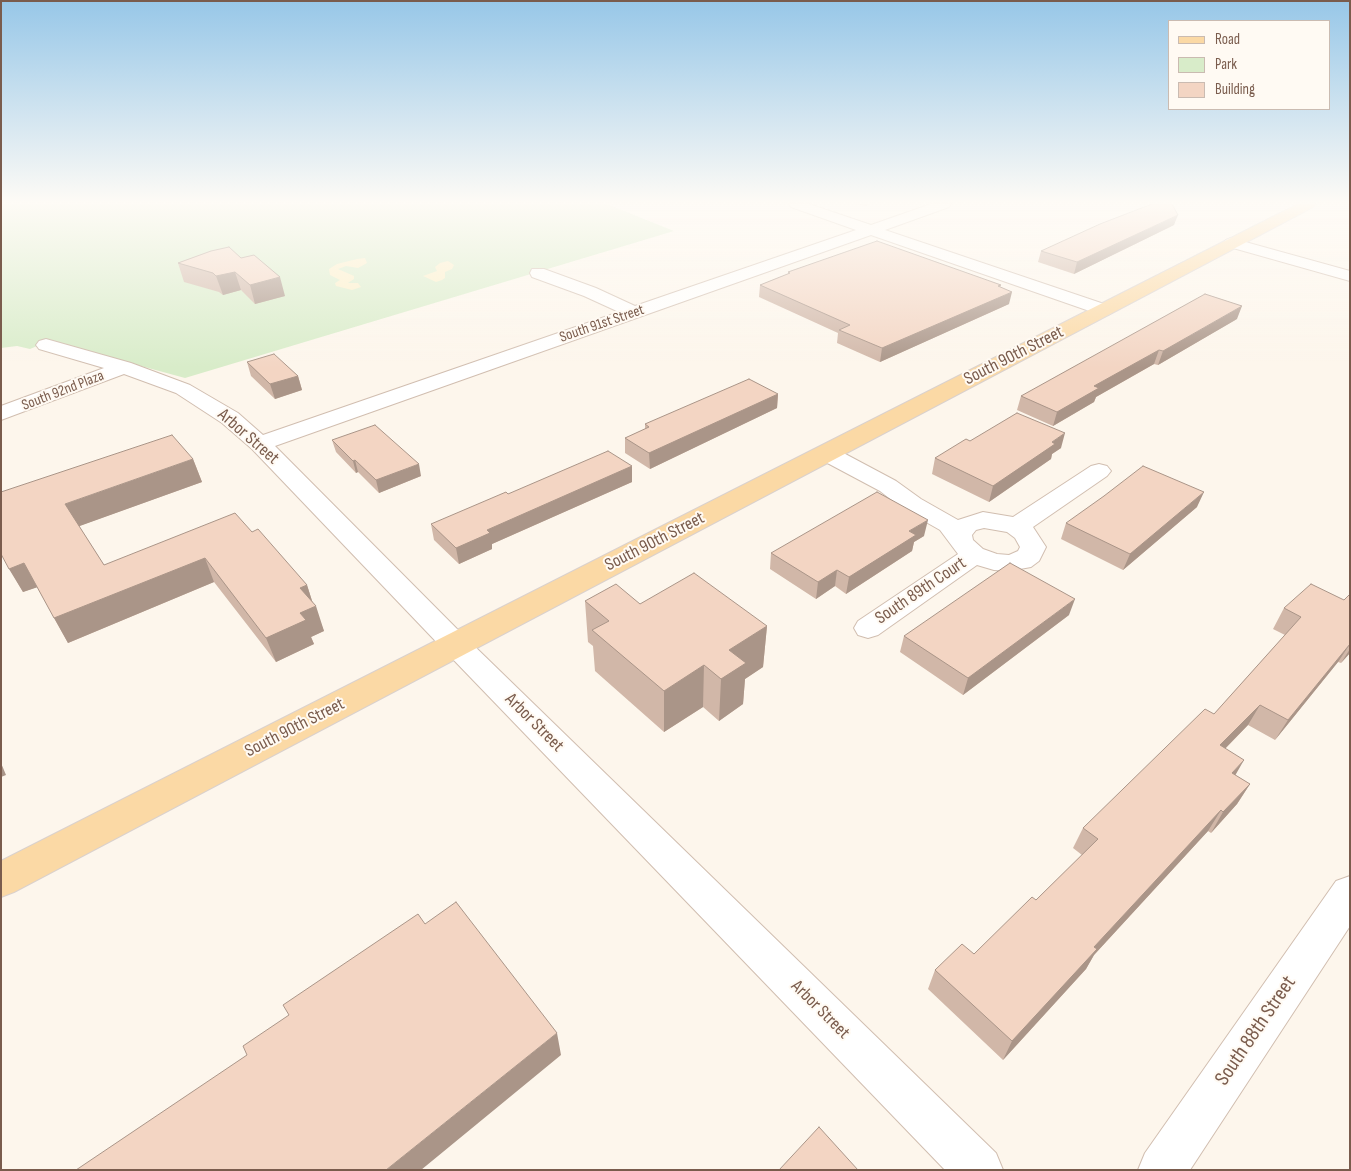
<!DOCTYPE html>
<style>
body{margin:0}
#map{position:relative;width:1351px;height:1171px;overflow:hidden;background:#fdf6ec;font-family:"Sofia Sans Condensed",sans-serif}
canvas{display:block}
.frame{position:absolute;inset:0;border:2px solid #7a5c4d;pointer-events:none}
.legend{position:absolute;left:1168px;top:20px;width:162px;height:90px;box-sizing:border-box;background:#fffaf3;border:1px solid #cabbb1;margin:0;padding:6px 9px;list-style:none;font-size:15px;color:#7a5c4d}
.legend li{display:flex;align-items:center;gap:10px;height:25px}
.legend b{width:25px;border:1px solid #cabbb1}
</style>
<div id="map">
<canvas width="1351" height="1171"></canvas>
<div class="frame"></div>
<ul class="legend">
<li><b style="height:6px;background:#fbd9a5"></b>Road</li>
<li><b style="height:14px;background:#d8ecc9"></b>Park</li>
<li><b style="height:14px;background:#f3d5c3"></b>Building</li>
</ul>
</div>
<script>
const ctx = document.querySelector('canvas').getContext('2d');
ctx.lineJoin = 'round';
function fillPath(path, color) { ctx.fillStyle = color; ctx.fill(path, 'evenodd'); }
const toPath = rows => new Path2D(rows.map(r => 'M' + r).join(''));
function strokePath(path, color, width, dash) { ctx.strokeStyle = color; ctx.lineWidth = width; ctx.lineCap = dash ? 'butt' : 'round'; ctx.setLineDash(dash || []); ctx.stroke(path); }
function label(font, color, halo, rows, align = 'center') {
  ctx.font = font + ' "Sofia Sans Condensed",sans-serif'; ctx.lineWidth = 4; ctx.setLineDash([]); ctx.textBaseline = 'middle'; ctx.strokeStyle = halo; ctx.fillStyle = color; for (const [text, x, y, turn = 0] of rows) {
    ctx.save(); ctx.translate(x, y); ctx.rotate((+turn || 0) * Math.PI / 180); ctx.textAlign = isNaN(turn) ? turn : align; if (halo) ctx.strokeText(text, 0, 0); ctx.fillText(text, 0, 0); ctx.restore();
  }
}
fillPath(toPath([
 [1,204,607,204,674,231,185,378,49,341,30,349,17,346,1,348]
]), '#d8ecc9');
fillPath(toPath([
 [357,259,365,258,367,263,358,268,346,266,338,269,354,276,354,279,348,283,358,283,361,287,352,290,336,286,335,283,340,280,330,275,329,269,337,264],
 [448,261,454,265,452,269,445,272,445,278,442,280,436,282,423,276,437,271,435,267,440,263]
]), '#fcefc7');
const minor = toPath([
 [789,204,809,204,871,225,931,204,951,204,949,207,885,230,1110,306,1113,310,1110,314,1104,315,1098,314,871,235,275,446,466,638,996,1153,1003,1170,945,1170,446,652,252,449,222,423,176,393,124,374,1,420,1,406,104,368,39,349,36,345,39,341,46,339,131,363,190,385,238,413,263,435,619,312,584,296,532,277,530,273,532,269,544,269,596,288,635,306,856,230,791,207,789,204],
 [1231,238,1350,271,1350,281,1226,246,1223,243,1226,240,1231,238],
 [826,446,834,448,896,481,921,499,958,520,983,512,1013,517,1091,466,1099,464,1107,466,1111,471,1107,476,1033,527,1046,547,1039,561,1031,567,1009,571,994,570,977,565,878,635,868,638,858,635,854,628,858,621,958,554,940,530,903,509,880,491,818,458,815,453,818,448,826,446],
 [984,528,1007,532,1015,538,1020,547,1018,551,1009,555,997,554,983,549,973,540,972,535,976,530,984,528],
 [1350,876,1350,926,1190,1170,1138,1170,1145,1153,1336,881,1350,876]
]);
const major = toPath([
 [1298,204,1315,204,1313,207,14,892,1,897,1,861,1298,204]
]);
strokePath(minor, '#d1beb0', 2);
strokePath(major, '#dad1cd', 2);
fillPath(minor, '#fff');
fillPath(major, '#fbd9a5');
fillPath(toPath([
 [857,204,871,204,865,206],
 [1174,225,1074,274,1038,262,1041,251],
 [211,251,285,296,255,304,241,290,223,295,219,292,184,282,178,263],
 [788,272,1001,285,1000,288,1009,304,880,362,837,343,838,333,759,297,760,285,788,274],
 [1237,319,1158,365,1154,364,1096,397,1094,402,1053,426,1017,410,1021,396],
 [247,362,298,376,302,390,275,399,251,376],
 [778,394,777,408,650,469,625,453,625,438,645,429,645,424],
 [332,440,421,476,379,493,358,472,356,473,336,452],
 [970,441,1061,448,1052,454,1051,459,989,502,932,474,935,458],
 [193,459,202,482,79,526,104,565,252,532,307,585,312,601,324,631,311,637,314,644,276,662,214,582,68,643,37,587,23,592,1,554],
 [632,466,632,482,492,544,492,549,459,564,434,540,431,524],
 [1197,507,1123,570,1061,539,1066,523],
 [924,536,914,542,912,551,846,594,835,586,816,599,770,569,771,553],
 [1350,594,1350,653,1341,663,1338,662,1275,740,1248,725,1225,749,1235,775,1250,784,1237,804,1211,833,1208,831,1094,955,1086,969,1003,1060,928,989,935,970,974,954,1036,900,1082,855,1073,848,1083,828,1214,714,1285,635,1273,629,1284,608,1344,600],
 [585,601,640,604,767,626,763,667,745,679,743,704,719,721,703,707,664,732,595,671,593,646,588,642],
 [1069,615,963,695,900,652,904,636]
]), '#d1b7a8');
fillPath(toPath([
 [1178,215,1174,225,1074,274,1077,262],
 [235,272,241,290,223,295,216,276],
 [280,277,285,296,255,304,250,285],
 [1012,292,1009,304,880,362,882,348],
 [1242,306,1237,319,1158,365,1163,351],
 [1159,350,1154,364,1096,397,1094,402,1053,426,1057,412,1094,386],
 [298,376,302,390,275,399,270,384],
 [778,394,777,408,650,469,649,453],
 [1065,433,1061,448,1052,454,1051,459,989,502,993,486,1052,442],
 [193,459,202,482,77,527,65,504],
 [355,460,358,472,356,473,353,461],
 [419,464,421,476,379,493,376,480],
 [632,466,632,482,492,544,492,549,459,564,456,548,487,530],
 [1204,492,1197,507,1123,570,1130,554],
 [928,520,924,536,914,542,912,551,846,594,849,577,909,531],
 [205,558,214,582,68,643,54,618],
 [24,563,38,587,23,592,9,569],
 [837,570,835,586,816,599,818,582],
 [307,585,314,607,316,606,324,631,311,637,314,644,276,662,266,638,300,588],
 [1075,599,1069,615,963,695,968,678],
 [767,626,763,667,745,679,743,704,719,721,721,679,729,650],
 [1350,644,1338,662,1275,740,1288,720],
 [1350,649,1350,653,1341,663],
 [704,665,703,707,664,732,664,691],
 [1260,705,1248,725,1208,766,1220,745],
 [1244,760,1232,781,1232,773],
 [1,763,6,775,1,777],
 [1250,784,1237,804,1211,833,1223,812],
 [1221,810,1208,831,1094,955,1086,969,1003,1060,1012,1041,1094,947],
 [557,1033,561,1055,421,1170,386,1170]
]), '#aa9588');
const building = toPath([
 [1152,204,1172,204,1178,215,1077,262,1041,251,1100,224,1152,204],
 [877,241,1001,285,998,286,1012,292,882,348,839,330,850,325,760,285,790,273,788,272,877,241],
 [229,247,241,258,254,255,280,277,250,285,235,272,216,276,213,273,178,263,211,251,229,247],
 [1205,294,1242,306,1163,351,1159,350,1094,386,1099,388,1057,412,1021,396,1205,294],
 [274,354,298,376,270,384,247,362,274,354],
 [749,379,778,394,649,453,625,438,649,427,645,424,749,379],
 [1017,413,1065,433,1052,442,1055,444,993,486,935,458,966,439,970,441,1017,413],
 [375,425,419,464,376,480,355,460,353,461,332,440,375,425],
 [172,435,193,459,65,504,104,565,235,513,252,532,258,529,307,585,300,588,316,606,300,613,306,620,266,638,205,558,54,618,24,563,9,569,1,554,1,492,172,435],
 [608,451,632,466,487,530,490,533,456,548,431,524,506,492,508,494,608,451],
 [1143,466,1204,492,1130,554,1066,523,1104,496,1143,466],
 [877,492,928,520,909,531,916,535,849,577,837,570,818,582,771,553,877,492],
 [1010,563,1075,599,968,678,904,636,1010,563],
 [694,573,767,626,729,650,746,663,721,679,704,665,664,691,592,630,609,621,585,601,616,584,640,604,694,573],
 [1311,584,1344,600,1350,594,1350,644,1288,720,1260,705,1220,745,1244,760,1232,773,1250,784,1223,812,1221,810,1094,947,1097,949,1012,1041,935,970,962,944,974,954,1032,897,1036,900,1098,839,1083,828,1205,709,1214,714,1301,617,1284,608,1311,584],
 [456,902,557,1033,386,1170,76,1170,247,1055,243,1046,289,1015,283,1005,418,914,425,924,456,902],
 [819,1127,858,1170,779,1170,819,1127]
]);
fillPath(building, '#f3d5c3');
strokePath(building, '#aa9588', 1);
const sky = ctx.createLinearGradient(0, 0, 0, 368);
sky.addColorStop(0, '#97c7e8');
sky.addColorStop(0.55, '#fefbf6');
sky.addColorStop(1, '#fefbf600');
ctx.fillStyle = sky;
ctx.fillRect(0, 0, 1351, 368);
label('15px', '#7a5c4d', '#fffaf3', [
 ["South 91st Street",602,324,-19],
 ["South 92nd Plaza",63,391,-21]
]);
label('18px', '#7a5c4d', '#fffaf3', [
 ["South 90th Street",1014,356,-27],
 ["Arbor Street",248,437,41],
 ["South 90th Street",655,542,-27],
 ["South 89th Court",921,591,-34],
 ["Arbor Street",534,723,45],
 ["South 90th Street",295,728,-27],
 ["Arbor Street",820,1010,45]
]);
label('21px', '#7a5c4d', '#fffaf3', [
 ["South 88th Street",1256,1031,-56]
]);
</script>
